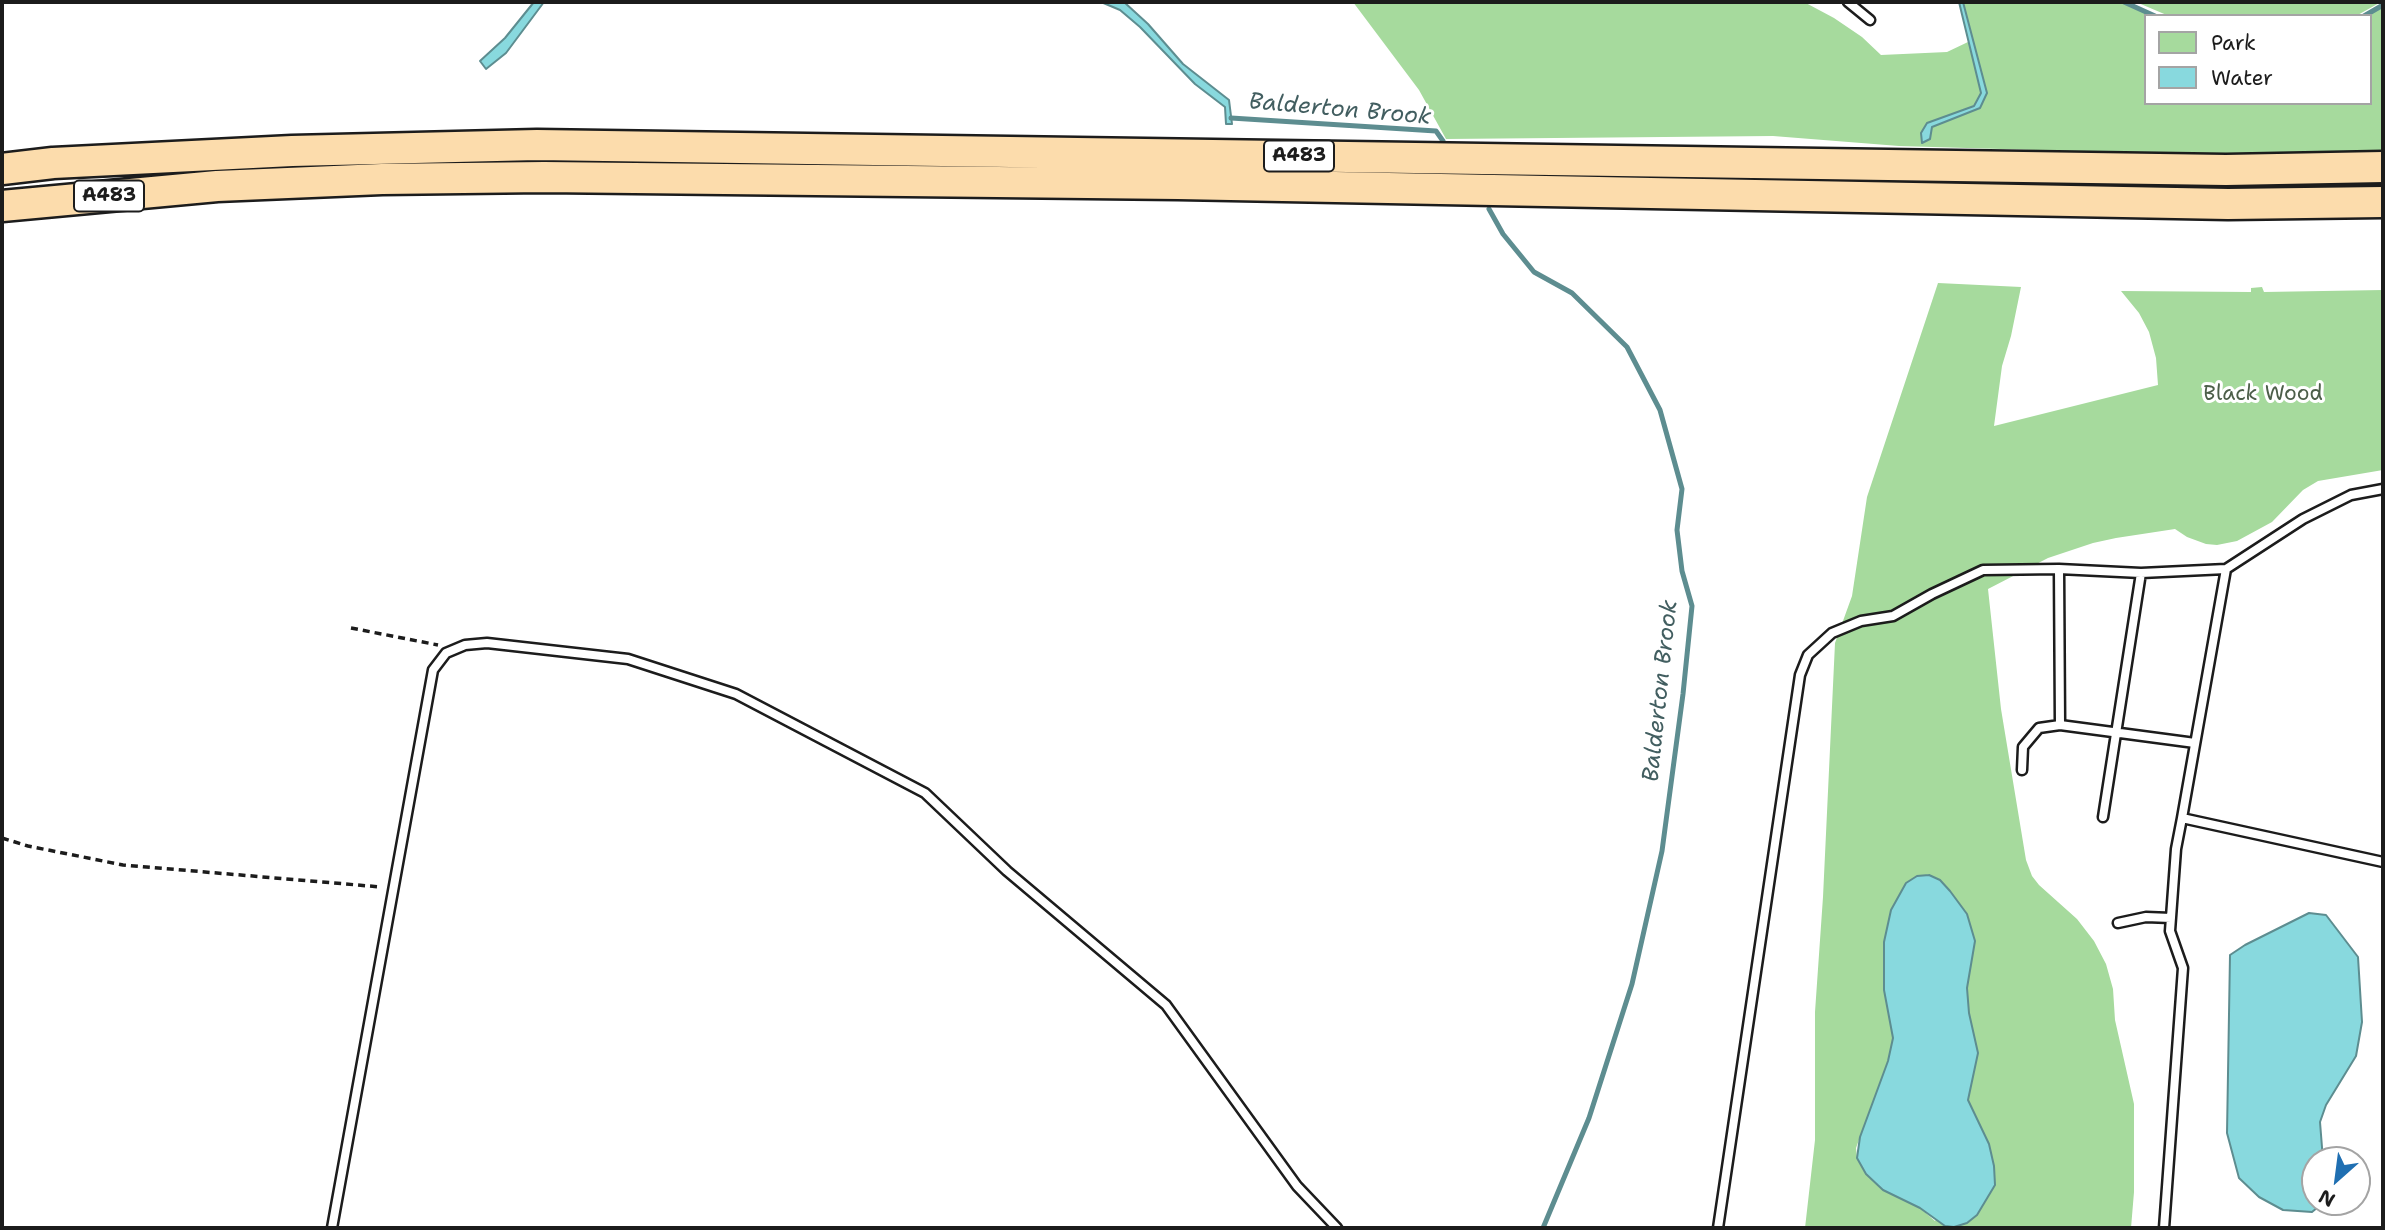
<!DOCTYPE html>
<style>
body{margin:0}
#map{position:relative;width:2385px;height:1230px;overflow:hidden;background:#fff;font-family:"Shantell Sans",sans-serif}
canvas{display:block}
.frame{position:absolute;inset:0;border:4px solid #1c1c1c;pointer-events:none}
.legend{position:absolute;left:2144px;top:14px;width:228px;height:91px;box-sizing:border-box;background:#fff;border:2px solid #a4a4a4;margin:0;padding:9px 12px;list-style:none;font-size:21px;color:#1c1c1c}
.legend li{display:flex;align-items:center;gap:14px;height:35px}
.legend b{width:35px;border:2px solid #a4a4a4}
.north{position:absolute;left:2301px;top:1146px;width:70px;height:70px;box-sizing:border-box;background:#fff;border:2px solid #a4a4a4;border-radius:50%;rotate:208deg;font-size:19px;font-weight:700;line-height:28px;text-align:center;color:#1c1c1c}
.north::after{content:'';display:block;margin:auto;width:24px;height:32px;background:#1f6fb2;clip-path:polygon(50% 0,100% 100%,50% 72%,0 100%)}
</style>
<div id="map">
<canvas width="2385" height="1230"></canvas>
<div class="frame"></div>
<ul class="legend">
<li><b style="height:19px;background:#a6da9d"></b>Park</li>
<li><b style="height:19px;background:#88d9de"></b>Water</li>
</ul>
<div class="north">N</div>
</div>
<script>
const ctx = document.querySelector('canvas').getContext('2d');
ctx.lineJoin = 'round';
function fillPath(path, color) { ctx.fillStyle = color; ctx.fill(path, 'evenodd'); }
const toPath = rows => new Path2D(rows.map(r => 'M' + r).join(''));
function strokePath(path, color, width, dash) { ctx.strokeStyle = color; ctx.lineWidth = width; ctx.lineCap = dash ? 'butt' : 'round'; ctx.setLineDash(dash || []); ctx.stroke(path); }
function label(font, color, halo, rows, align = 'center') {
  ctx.font = font + ' "Shantell Sans",sans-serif'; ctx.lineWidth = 6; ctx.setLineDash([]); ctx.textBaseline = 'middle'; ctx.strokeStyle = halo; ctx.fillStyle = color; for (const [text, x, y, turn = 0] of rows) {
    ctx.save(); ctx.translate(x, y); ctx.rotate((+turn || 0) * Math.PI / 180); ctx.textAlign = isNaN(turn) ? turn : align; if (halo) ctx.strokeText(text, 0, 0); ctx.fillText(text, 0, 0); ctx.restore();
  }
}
fillPath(toPath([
 [1353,2,1804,2,1834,18,1862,37,1881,55,1947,52,1968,42,1971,46,1961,2,2124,2,2155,16,2145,16,2145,103,2369,103,2369,16,2364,16,2383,5,2383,150,2238,156,1899,146,1773,136,1446,139,1419,90],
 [2136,2,2381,2,2356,16,2169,16],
 [1938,283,2021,287,2011,336,2002,366,1994,426,2158,385,2156,358,2149,332,2139,313,2121,291,2251,292,2251,288,2262,287,2264,292,2383,290,2383,470,2318,481,2303,490,2272,522,2237,541,2217,545,2206,544,2187,537,2175,529,2116,538,2093,543,2048,558,1988,589,2001,709,2026,860,2032,876,2039,885,2077,919,2094,941,2106,964,2113,989,2115,1020,2134,1104,2134,1192,2131,1228,1805,1228,1815,1140,1815,1012,1823,897,1835,643,1852,596,1867,497],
 [1940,880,1967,914,1975,941,1967,988,1969,1013,1978,1053,1968,1100,1989,1144,1935,1221,1920,1208,1883,1190,1866,1174,1857,1158,1856,1148,1888,1061,1893,1038,1884,942,1891,910,1906,883]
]), '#a6da9d');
const water = toPath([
 [534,2,544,2,506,53,486,69,480,61,505,38,534,2],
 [1101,2,1124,2,1148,24,1183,64,1229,100,1232,124,1226,124,1225,107,1195,84,1140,27,1120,10,1101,2],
 [1959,2,1963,2,1987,93,1980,108,1932,127,1930,139,1922,143,1921,133,1927,123,1974,106,1981,93,1959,2],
 [1929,875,1940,880,1950,891,1967,914,1975,941,1967,988,1969,1013,1978,1053,1968,1100,1989,1144,1994,1166,1995,1185,1977,1215,1967,1223,1954,1227,1945,1226,1920,1208,1883,1190,1866,1174,1857,1158,1860,1137,1888,1061,1893,1038,1884,990,1884,942,1891,910,1906,883,1917,876,1929,875],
 [2309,913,2326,915,2358,957,2362,1022,2356,1056,2326,1105,2320,1122,2323,1160,2315,1160,2315,1202,2324,1202,2312,1212,2283,1210,2259,1197,2239,1178,2227,1133,2230,955,2245,945,2309,913]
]);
fillPath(water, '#88d9de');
strokePath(water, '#5d8d90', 2);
strokePath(toPath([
 [2124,2,2155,16],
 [2364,16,2383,5],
 [1231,118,1436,131,1443,141],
 [1489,209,1503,234,1534,272,1572,293,1627,347,1660,410,1682,489,1677,530,1682,571,1692,606,1683,694,1662,851,1632,984,1589,1118,1543,1228]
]), '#5d8d90', 5);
const lane = toPath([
 [1848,2,1870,20],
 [2059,569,2060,725],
 [2022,770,2023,747,2039,728,2060,725,2195,743],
 [2103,817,2141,573],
 [2182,818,2226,569],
 [2118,923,2146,917,2171,918],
 [332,1228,433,670,446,653,465,645,487,643,628,659,736,694,925,793,1007,871,1166,1005,1297,1186,1337,1228],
 [1718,1228,1800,675,1808,655,1832,633,1861,621,1893,616,1932,594,1983,570,2059,569,2141,573,2226,569,2303,519,2351,495,2383,489],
 [2164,1228,2183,968,2170,931,2176,849,2182,818,2383,862]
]);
const highway = toPath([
 [2,169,53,163,292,151,537,145,2226,170,2383,167],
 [2,206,217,186,382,179,544,177,1178,184,2228,204,2383,202]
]);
strokePath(lane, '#1c1c1c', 13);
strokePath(highway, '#1c1c1c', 35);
strokePath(toPath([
 [351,628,438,645],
 [2,838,28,846,123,865,381,887]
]), '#1c1c1c', 3.5, [7, 5]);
strokePath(lane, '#fff', 8);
strokePath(highway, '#fcdcac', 30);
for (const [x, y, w] of [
 [1299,156,70],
 [109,196,70]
]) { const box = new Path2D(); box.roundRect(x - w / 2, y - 15.5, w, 31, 5); ctx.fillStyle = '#fff'; ctx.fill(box); strokePath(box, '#1c1c1c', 2); }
label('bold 19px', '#1c1c1c', null, [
 ["A483",1299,156],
 ["A483",109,196]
]);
label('21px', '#4c5e49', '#fff', [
 ["Black Wood",2263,395]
]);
label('italic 23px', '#425e60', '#fff', [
 ["Balderton Brook",1340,110,5],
 ["Balderton Brook",1661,691,-84]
]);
</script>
